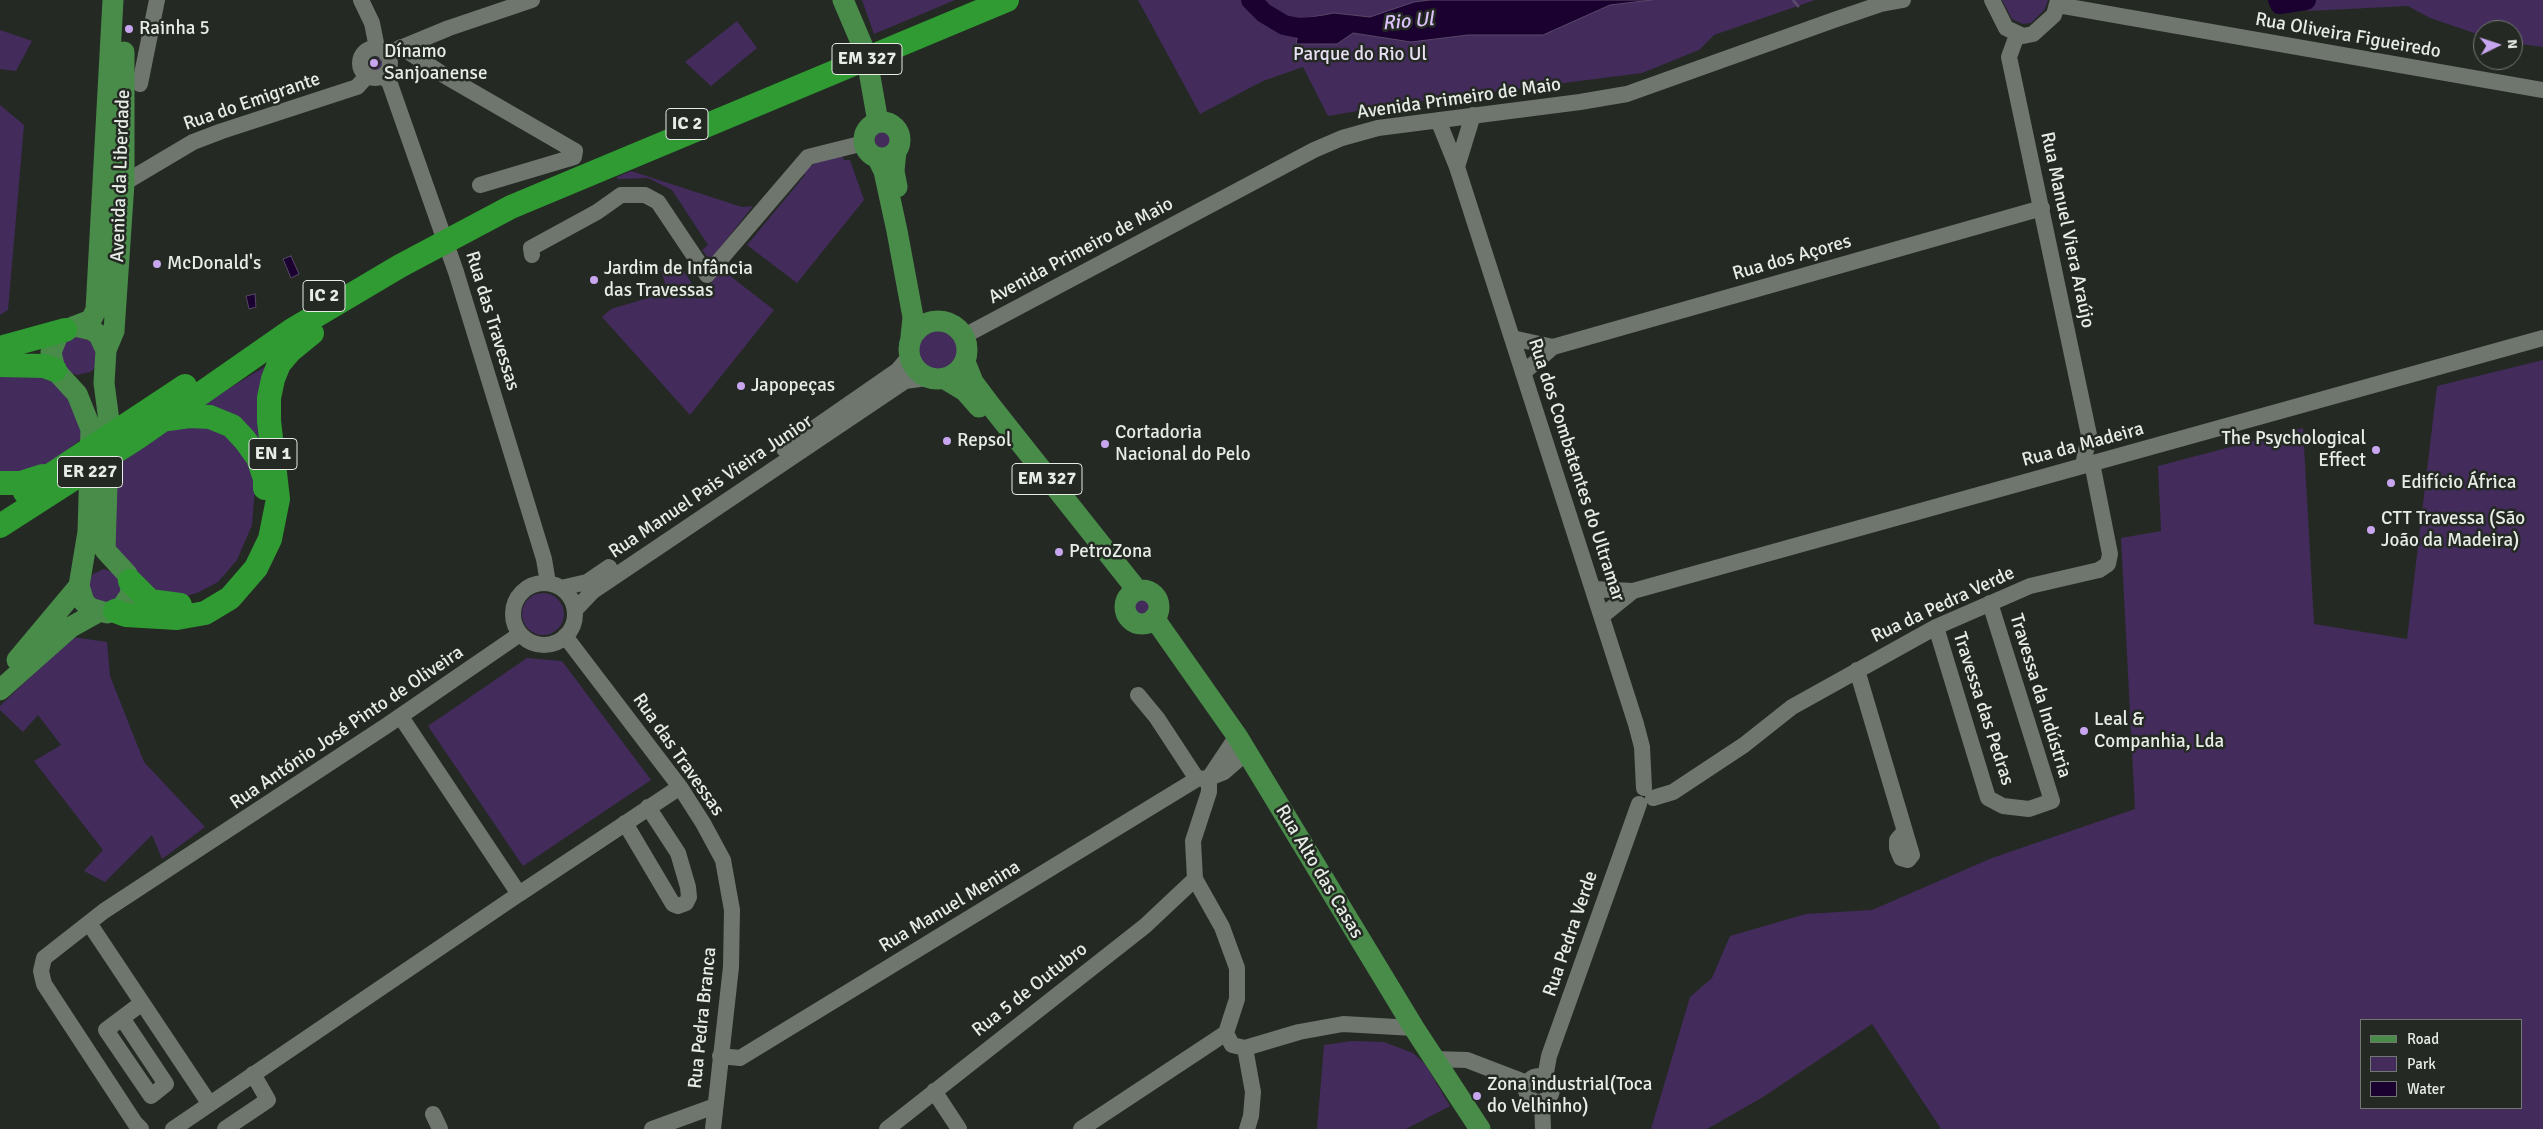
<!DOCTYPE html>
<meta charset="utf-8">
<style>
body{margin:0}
#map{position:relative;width:2543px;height:1129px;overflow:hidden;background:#242a23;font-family:Signika,sans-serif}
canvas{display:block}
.legend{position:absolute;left:2360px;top:1019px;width:162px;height:90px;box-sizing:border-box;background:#242a23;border:1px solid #727871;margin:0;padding:6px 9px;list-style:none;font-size:15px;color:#e7ece7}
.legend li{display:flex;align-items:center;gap:10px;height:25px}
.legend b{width:25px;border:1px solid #727871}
.north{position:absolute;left:2473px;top:20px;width:50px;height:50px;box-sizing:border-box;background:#242a23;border:1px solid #727871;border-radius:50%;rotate:86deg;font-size:14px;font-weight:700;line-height:20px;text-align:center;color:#e7ece7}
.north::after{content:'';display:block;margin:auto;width:18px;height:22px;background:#c7a6ef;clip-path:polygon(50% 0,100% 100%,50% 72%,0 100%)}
</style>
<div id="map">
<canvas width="2543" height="1129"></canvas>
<ul class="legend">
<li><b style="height:6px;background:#498c4a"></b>Road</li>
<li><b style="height:14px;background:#432b5c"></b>Park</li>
<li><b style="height:14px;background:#1b0130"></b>Water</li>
</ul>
<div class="north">N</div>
</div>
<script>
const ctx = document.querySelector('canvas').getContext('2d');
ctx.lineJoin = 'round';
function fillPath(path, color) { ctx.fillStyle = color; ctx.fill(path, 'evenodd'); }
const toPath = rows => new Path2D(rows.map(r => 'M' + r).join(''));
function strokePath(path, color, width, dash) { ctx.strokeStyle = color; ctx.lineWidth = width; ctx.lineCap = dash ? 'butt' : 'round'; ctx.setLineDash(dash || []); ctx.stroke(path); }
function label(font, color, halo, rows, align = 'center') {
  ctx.font = font + ' Signika,sans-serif'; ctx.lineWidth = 5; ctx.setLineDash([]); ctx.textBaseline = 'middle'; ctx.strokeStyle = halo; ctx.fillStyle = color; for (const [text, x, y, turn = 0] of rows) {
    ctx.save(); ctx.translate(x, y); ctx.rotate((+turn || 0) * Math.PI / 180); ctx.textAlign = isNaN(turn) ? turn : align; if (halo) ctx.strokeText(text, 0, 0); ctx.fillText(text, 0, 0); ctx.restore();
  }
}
fillPath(toPath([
 [862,0,955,0,874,34],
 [1138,0,1815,0,1714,35,1699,50,1642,73,1392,105,1328,116,1303,67,1263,81,1200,114],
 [2002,0,2048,0,2045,9,2031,23,2023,24,2012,19],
 [2311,0,2543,0,2543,47,2513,43,2513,30,2483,30,2483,36,2430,18,2408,6,2307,11],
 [737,21,757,48,711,86,685,62],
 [0,30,32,41,16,71,0,69],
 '368 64a7 7 0 1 1 14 0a7 7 0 1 1-14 0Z',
 [0,105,24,125,8,310,0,315],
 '874 139a9 9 0 1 1 18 0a9 9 0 1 1-18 0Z',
 [842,155,844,160,850,160,864,200,797,283,747,245,805,175,803,171,816,163],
 [631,171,742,207,753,206,711,259,709,259,702,250,708,245,672,190,648,178,617,179,617,177],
 [678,262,701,298,724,264,729,275,774,310,690,415,602,317,611,309,668,292,660,268],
 '917 351a21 21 0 1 1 42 0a21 21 0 1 1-42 0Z',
 [71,335,96,342,95,368,90,372,77,375,64,370,60,344],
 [2543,360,2543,1129,1941,1129,1872,1024,1763,1097,1707,1129,1651,1129,1690,997,1712,978,1730,936,1806,914,1872,910,1992,858,2135,809,2121,538,2161,531,2158,466,2303,428,2314,624,2407,639,2437,386],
 [2362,1020,2522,1020,2522,1108,2362,1108],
 [271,363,270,473,200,406],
 [0,371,38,371,64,390,85,436,51,463,35,470,0,475],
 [174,426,215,427,244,452,255,487,252,525,237,560,218,582,197,593,182,597,156,595,114,552,116,466],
 [104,569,116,573,122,594,109,605,90,596,89,579,93,574],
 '522 614a21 21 0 1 1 42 0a21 21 0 1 1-42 0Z',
 '1133 606a10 10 0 1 1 20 0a10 10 0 1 1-20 0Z',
 [72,637,107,642,110,676,144,762,205,827,162,859,152,835,105,882,84,871,103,850,34,761,61,745,38,715,23,732,0,710,0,706],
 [527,658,562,661,651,780,523,866,428,726],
 [1352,1041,1384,1042,1413,1053,1425,1064,1450,1106,1406,1129,1317,1129,1324,1045]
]), '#432b5c');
const water = toPath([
 [1430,0,1652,0,1610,5,1543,35,1468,35,1411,42,1353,33,1337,44,1296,44,1301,19,1334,13,1370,17,1414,2,1430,0],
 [291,256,299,274,291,278,283,259,291,256],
 [255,294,256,307,249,309,246,296,255,294]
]);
fillPath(water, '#1b0130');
strokePath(water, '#584867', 1);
strokePath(toPath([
 [1793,0,1798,6]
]), '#584867', 3);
strokePath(toPath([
 [1251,0,1264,13,1284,25,1299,28,1326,26],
 [2278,0,2280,4,2306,0]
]), '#1b0130', 20);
strokePath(toPath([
 [361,0,372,23,377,48],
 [1992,0,2006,28,2023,36,2033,34,2054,15,2058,0],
 [2058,5,2543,90],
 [2017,35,2009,57,2089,435,2083,465],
 [401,47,447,77,575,151,574,157,480,185],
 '360 63a15 15 0 1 1 30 0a15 15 0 1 1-30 0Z',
 [386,54,449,28,532,0],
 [384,75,390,84,456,272,544,559,548,583],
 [140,84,157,0],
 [1438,120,1457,167,1636,724,1642,747,1644,788],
 [1457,167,1473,115],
 [124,183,193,142,222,131,357,87,367,76],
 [532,255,531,248,597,212,621,195,645,195,658,202,707,275,808,157,864,143],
 [964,336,1314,150,1342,138,1378,128,1580,102,1627,94,1834,20,1881,4,1903,0],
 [1512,338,1553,347],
 [1523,373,1553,347,2042,208],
 [784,449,898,370,909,357],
 '513 614a31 31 0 1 1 62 0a31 31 0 1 1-62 0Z',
 [561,588,587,582,609,567],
 [1594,589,1633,591,2543,338],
 [575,610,593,591,905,381,927,378],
 [1602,616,1633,591],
 [1936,627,1988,798,2003,806,2029,809,2052,801,1990,603],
 [565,636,680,787,703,823,723,860,732,910,731,967,713,1129],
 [1857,670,1912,855,1908,860,1901,858,1897,848,1897,840,1904,832],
 [1138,695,1157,718,1197,779],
 [1237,736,1209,778,1209,792,1193,841,1195,879,1222,927,1237,968,1237,999,1226,1033,1232,1045,1245,1048,1299,1032,1343,1024,1414,1028],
 [1653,798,1673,792,1744,745,1792,707,1936,627,2030,586,2099,570,2108,564,2110,554,2092,463],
 [625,823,673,904,678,906,686,903,689,897,688,887,678,853,648,807],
 [519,894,680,787],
 [89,923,209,1103],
 [122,1018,166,1084,151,1096,106,1030,142,1003],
 [1245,1048,1253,1092,1251,1116,1247,1129],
 [720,1056,740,1058,1197,779,1209,778,1224,772,1247,752],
 [1433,1059,1467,1060,1527,1083],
 '1526 1089a13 13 0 1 1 26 0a13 13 0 1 1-26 0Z',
 [1545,1078,1549,1056,1639,804],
 [934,1091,959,1129],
 [1542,1101,1543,1129],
 [433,1114,440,1129],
 [141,1129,135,1123,44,984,41,971,44,958,104,911,386,726,520,634],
 [173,1129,519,894,401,717],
 [225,1129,268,1100,253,1074],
 [652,1129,715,1106],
 [887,1129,1145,926,1195,879],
 [1081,1129,1226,1033]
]), '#6f766e', 16);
strokePath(toPath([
 [843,0,866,54,878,122],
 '864 140a18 18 0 1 1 36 0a18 18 0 1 1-36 0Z',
 [896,151,894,171,897,187],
 [877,157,884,171,897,231,913,317,911,337],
 '909 350a29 29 0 1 1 58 0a29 29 0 1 1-58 0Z',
 [75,326,92,330,99,335,106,350,104,383,109,421,105,550,127,574,131,588,130,595,122,607,107,613,90,608,84,602,79,586,88,532,91,429,77,394,55,370,51,352,58,335,65,330,91,320,96,310,113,0],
 [106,350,114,331,124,183,124,52],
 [965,362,973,382,991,406,1137,590],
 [945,379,965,391,979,407],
 '1125 607a17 17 0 1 1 34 0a17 17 0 1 1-34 0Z',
 [1154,618,1237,736,1414,1028,1480,1129],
 [17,660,79,586],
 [0,690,71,627,98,612]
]), '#498c4a', 21);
strokePath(toPath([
 [0,348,65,330],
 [0,365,44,366,55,370],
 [168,419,189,416,210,417,232,426,245,440,258,458,265,479,265,488],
 [0,483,21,483,43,476],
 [25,492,185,386],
 [0,526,137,438,292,330,400,266,511,207,1007,0],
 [130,581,150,601,180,605],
 [115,611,126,615,177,618,205,613,230,598,256,568,270,539,278,499,269,421,269,398,273,379,279,364,290,351,312,333]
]), '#2f9b32', 24);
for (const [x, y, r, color] of [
 [129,29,5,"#c7a6ef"],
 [374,63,5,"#c7a6ef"],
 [157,264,5,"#c7a6ef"],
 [594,280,5,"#c7a6ef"],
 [741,386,5,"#c7a6ef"],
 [947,441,5,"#c7a6ef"],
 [1105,444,5,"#c7a6ef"],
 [2376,450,5,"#c7a6ef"],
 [2391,483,5,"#c7a6ef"],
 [2371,530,5,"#c7a6ef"],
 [1059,552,5,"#c7a6ef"],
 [2084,731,5,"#c7a6ef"],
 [1477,1096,5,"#c7a6ef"]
]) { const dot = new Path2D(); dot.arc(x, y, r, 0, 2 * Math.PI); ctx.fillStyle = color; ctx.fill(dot); strokePath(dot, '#242a23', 2); }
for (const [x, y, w] of [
 [867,59,70],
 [687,124,42],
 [324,296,42],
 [273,454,48],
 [90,472,65],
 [1047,479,70]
]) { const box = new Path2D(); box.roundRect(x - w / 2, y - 15.5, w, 31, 4); ctx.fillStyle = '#242a23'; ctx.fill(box); strokePath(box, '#e7ece7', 1); }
label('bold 18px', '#e7ece7', null, [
 ["EM 327",867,59],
 ["IC 2",687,124],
 ["IC 2",324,296],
 ["EN 1",273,454],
 ["ER 227",90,472],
 ["EM 327",1047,479]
]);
label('19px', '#e7ece7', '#242a23', [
 ["Rainha 5",139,29],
 ["Dínamo",384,52],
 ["Sanjoanense",384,74],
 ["McDonald's",167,264],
 ["Jardim de Infância",604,269],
 ["das Travessas",604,291],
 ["Japopeças",751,386],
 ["Cortadoria",1115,433],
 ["Nacional do Pelo",1115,455],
 ["The Psychological",2366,439,"right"],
 ["Effect",2366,461,"right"],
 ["Repsol",957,441],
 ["Edifício África",2401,483],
 ["CTT Travessa (São",2381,519],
 ["João da Madeira)",2381,541],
 ["PetroZona",1069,552],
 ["Leal &",2094,720],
 ["Companhia, Lda",2094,742],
 ["Zona industrial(Toca",1487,1085],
 ["do Velhinho)",1487,1107]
], 'left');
label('19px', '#e7ece7', '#242a23', [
 ["Rua Oliveira Figueiredo",2348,36,10],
 ["Avenida Primeiro de Maio",1459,99,-8],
 ["Rua do Emigrante",252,102,-19],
 ["Avenida da Liberdade",121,176,-88],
 ["Rua Manuel Viera Araújo",2067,230,78],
 ["Avenida Primeiro de Maio",1081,251,-28],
 ["Rua dos Açores",1792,258,-16],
 ["Rua das Travessas",492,321,73],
 ["Rua da Madeira",2083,445,-15],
 ["Rua dos Combatentes do Ultramar",1576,470,72],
 ["Rua Manuel Pais Vieira Junior",711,487,-34],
 ["Rua da Pedra Verde",1943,605,-25],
 ["Travessa da Indústria",2040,696,73],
 ["Travessa das Pedras",1983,709,72],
 ["Rua António José Pinto de Oliveira",347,728,-34],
 ["Rua das Travessas",678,755,55],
 ["Rua Alto das Casas",1319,872,59],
 ["Rua Manuel Menina",950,907,-31],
 ["Rua Pedra Verde",1571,934,-71],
 ["Rua 5 de Outubro",1030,990,-38],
 ["Rua Pedra Branca",703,1018,-84]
]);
label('19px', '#e9e0f4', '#242a23', [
 ["Parque do Rio Ul",1360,55]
]);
label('italic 20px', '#ddc3fd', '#242a23', [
 ["Rio Ul",1408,22,-5]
]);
</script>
